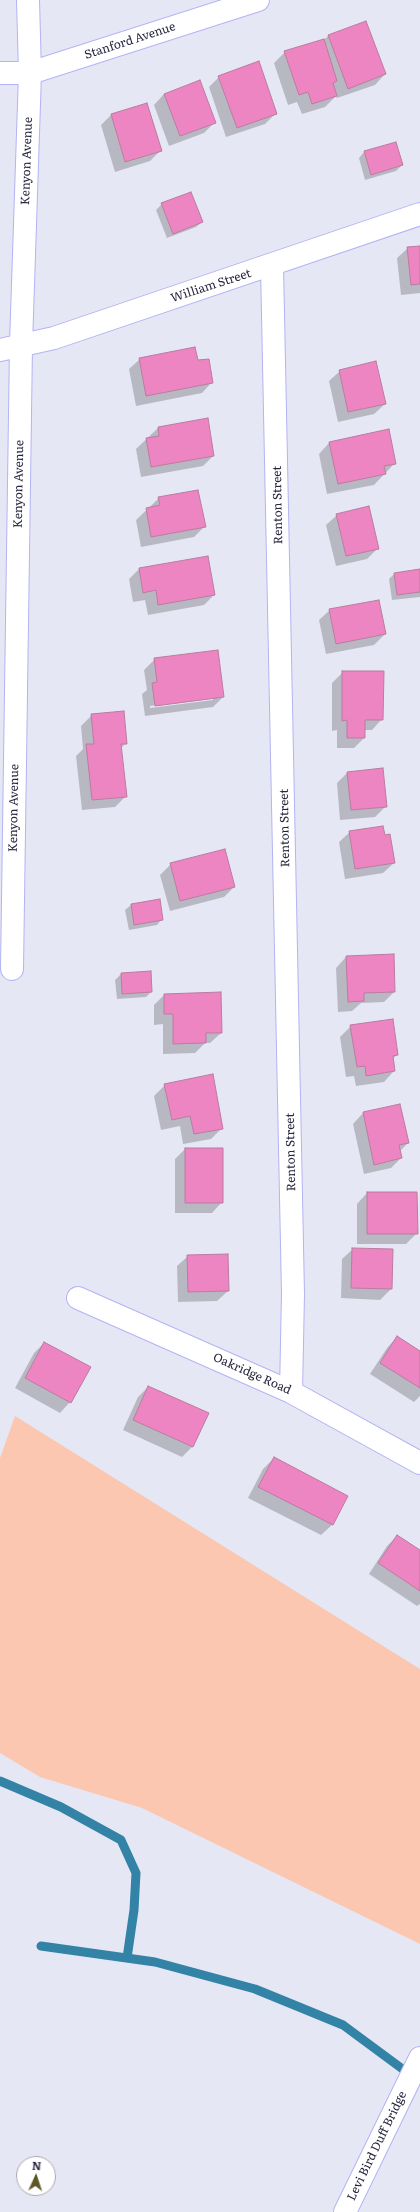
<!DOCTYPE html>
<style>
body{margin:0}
#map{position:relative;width:420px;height:2212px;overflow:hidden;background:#e6e7f4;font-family:Literata,serif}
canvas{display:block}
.north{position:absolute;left:16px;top:2156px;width:40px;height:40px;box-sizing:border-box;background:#fff;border:1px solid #a9a8b2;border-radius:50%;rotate:3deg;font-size:11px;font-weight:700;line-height:16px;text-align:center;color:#27263f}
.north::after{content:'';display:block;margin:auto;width:14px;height:18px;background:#5d5926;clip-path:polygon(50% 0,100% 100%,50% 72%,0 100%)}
</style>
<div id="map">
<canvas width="420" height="2212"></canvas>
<div class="north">N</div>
</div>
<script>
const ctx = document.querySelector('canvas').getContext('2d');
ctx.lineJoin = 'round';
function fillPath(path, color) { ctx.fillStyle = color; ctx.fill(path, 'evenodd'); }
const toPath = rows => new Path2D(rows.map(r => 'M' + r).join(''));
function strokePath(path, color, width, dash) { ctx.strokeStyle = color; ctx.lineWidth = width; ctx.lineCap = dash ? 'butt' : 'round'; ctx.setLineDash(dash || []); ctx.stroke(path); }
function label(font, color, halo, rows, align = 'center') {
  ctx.font = font + ' Literata,serif'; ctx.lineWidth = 3.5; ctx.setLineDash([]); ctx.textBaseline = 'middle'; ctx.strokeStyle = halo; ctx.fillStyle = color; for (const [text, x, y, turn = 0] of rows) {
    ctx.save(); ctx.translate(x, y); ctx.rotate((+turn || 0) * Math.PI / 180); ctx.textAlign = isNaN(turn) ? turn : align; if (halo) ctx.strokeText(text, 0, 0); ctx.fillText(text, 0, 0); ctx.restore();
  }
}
fillPath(toPath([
 [15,1416,420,1669,420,1944,142,1808,40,1777,0,1753,0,1458]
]), '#fbc7b0');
fillPath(toPath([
 [365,22,385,74,375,85,337,98,336,96,325,107,302,114,297,102,288,105,274,63,285,52,324,40,328,36],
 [219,77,276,113,265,124,226,137,209,87],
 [164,94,214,123,204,133,169,146,154,105],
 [111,115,160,151,150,161,115,172,101,125],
 [364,152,402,165,396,171,365,180,359,158],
 [162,204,202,222,196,227,167,238,156,210],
 [420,247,420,293,401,295,397,258,408,248],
 [140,359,198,362,212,382,202,393,136,406,129,369],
 [340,371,385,404,374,414,338,422,329,381],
 [158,428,213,456,203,466,141,477,136,449],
 [329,443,395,463,374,485,327,494,319,454],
 [159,498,204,527,194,537,141,547,136,520],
 [337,515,378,548,367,559,336,566,326,525],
 [139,569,214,595,204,605,148,615,145,600,133,602,129,579],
 [420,570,420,597,392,600,389,579,394,574],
 [330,610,385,634,374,645,326,654,319,620],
 [155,659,223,697,213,707,145,716,142,694,147,690,144,670],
 [213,698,213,700,150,708,150,706],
 [343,672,382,719,372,730,364,730,364,738,354,748,337,748,337,730,332,731,332,683],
 [92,715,126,743,120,749,126,796,115,807,82,810,76,756,83,749,81,726],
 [347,773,386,806,375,817,340,820,337,783],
 [350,832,384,836,394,863,383,873,345,879,339,842],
 [171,864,234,887,224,897,170,911,160,875],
 [159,900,162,919,157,925,129,930,125,910,131,905],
 [346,957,394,992,384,1002,361,1003,352,1011,338,1012,336,968],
 [150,972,151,992,146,997,117,999,115,980,121,974],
 [164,995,221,1033,210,1043,205,1043,195,1053,163,1054,163,1024,154,1025,154,1005],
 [351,1026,397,1055,392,1059,394,1071,384,1082,356,1086,354,1076,346,1077,340,1037],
 [165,1085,222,1128,211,1139,183,1144,180,1126,161,1130,154,1096],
 [399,1105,408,1143,400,1151,401,1158,391,1168,364,1174,353,1124,363,1113],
 [185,1149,222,1202,212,1213,175,1213,175,1159],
 [367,1193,417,1233,406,1244,357,1244,357,1204],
 [353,1249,392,1250,391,1289,380,1300,341,1298,342,1259],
 [188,1256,228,1291,217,1301,178,1302,177,1266],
 [397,1337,420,1352,420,1396,414,1402,370,1374,387,1348],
 [44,1343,70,1402,60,1413,15,1388,34,1353],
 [148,1387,193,1446,182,1457,123,1430,138,1397],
 [274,1458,346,1496,332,1525,321,1535,248,1498,263,1469],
 [397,1536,420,1551,420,1604,417,1606,369,1574,387,1546]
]), '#0003');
strokePath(toPath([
 [0,1781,61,1807,121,1840,136,1873,134,1910,127,1958],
 [41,1946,155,1962,255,1989,343,2025,412,2076]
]), '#3283a6', 9);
const building = toPath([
 [366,21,386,74,348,89,328,35,366,21],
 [324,39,337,81,333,83,337,96,312,104,308,92,299,95,284,51,324,39],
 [259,61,277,114,237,128,218,76,259,61],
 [200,80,216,123,180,136,164,94,200,80],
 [147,103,162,151,125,162,111,114,147,103],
 [396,142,403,165,371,175,364,151,396,142],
 [191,192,203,222,173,234,161,203,191,192],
 [420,246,420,284,411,285,407,247,420,246],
 [195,347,198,360,209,359,213,383,146,396,139,358,195,347],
 [376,361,386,404,348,412,339,370,376,361],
 [208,418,214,456,151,467,146,438,159,436,158,427,208,418],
 [389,429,396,464,384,466,386,474,338,484,329,442,389,429],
 [198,490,206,527,151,537,146,508,160,505,158,497,198,490],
 [369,506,379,549,346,556,336,514,369,506],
 [208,556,215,595,158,605,156,590,143,593,139,568,208,556],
 [420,569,420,592,397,595,394,573,420,569],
 [379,600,386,634,336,644,329,609,379,600],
 [218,650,224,697,155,706,152,683,157,682,154,658,218,650],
 [342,671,384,671,383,720,365,720,365,738,347,738,347,720,342,721,342,671],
 [124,711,127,744,121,744,127,797,92,800,86,744,94,744,91,714,124,711],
 [383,768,387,807,351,810,347,772,383,768],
 [383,826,385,835,390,834,395,863,355,869,349,831,383,826],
 [225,849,235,887,180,901,170,863,225,849],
 [160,899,163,920,134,925,131,904,160,899],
 [394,954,395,992,364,993,364,1001,348,1002,346,956,394,954],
 [151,971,152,992,122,994,121,973,151,971],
 [221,992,222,1033,206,1033,206,1043,173,1044,173,1014,164,1014,164,994,221,992],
 [393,1019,398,1055,393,1056,395,1071,366,1076,365,1066,357,1067,350,1025,393,1019],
 [213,1074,223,1129,194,1134,190,1116,172,1120,164,1084,213,1074],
 [400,1104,409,1143,399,1145,402,1158,374,1165,363,1112,400,1104],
 [185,1148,223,1148,223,1203,185,1203,185,1148],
 [367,1192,417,1192,418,1234,367,1234,367,1192],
 [352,1248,393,1249,392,1289,351,1288,352,1248],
 [228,1254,229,1291,188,1292,187,1255,228,1254],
 [397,1336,420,1351,420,1388,380,1363,397,1336],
 [44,1342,91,1367,71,1403,25,1378,44,1342],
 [148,1386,209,1413,193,1447,133,1420,148,1386],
 [274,1457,348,1496,333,1525,258,1487,274,1457],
 [397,1535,420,1550,420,1591,378,1563,397,1535]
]);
fillPath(building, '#ec85c2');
strokePath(building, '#bb7b9f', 1);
const minor = toPath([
 [0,73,30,73,258,0],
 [272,265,293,1294,291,1392],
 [0,350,54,338,420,214],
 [12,969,21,345,30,73,28,0],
 [78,1298,291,1392,420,1463],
 [345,2212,420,2058]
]);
strokePath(minor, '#b4b3f4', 24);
strokePath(minor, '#fff', 22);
label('12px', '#27263f', '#fff', [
 ["Stanford Avenue",130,41,-18],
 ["Kenyon Avenue",27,161,-88],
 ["William Street",211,286,-18],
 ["Kenyon Avenue",19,484,-89],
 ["Renton Street",278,505,-91],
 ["Kenyon Avenue",14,808,-89],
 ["Renton Street",285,828,-91],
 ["Renton Street",291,1152,-91],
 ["Oakridge Road",252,1374,24],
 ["Levi Bird Duff Bridge",377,2146,-64]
]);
</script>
